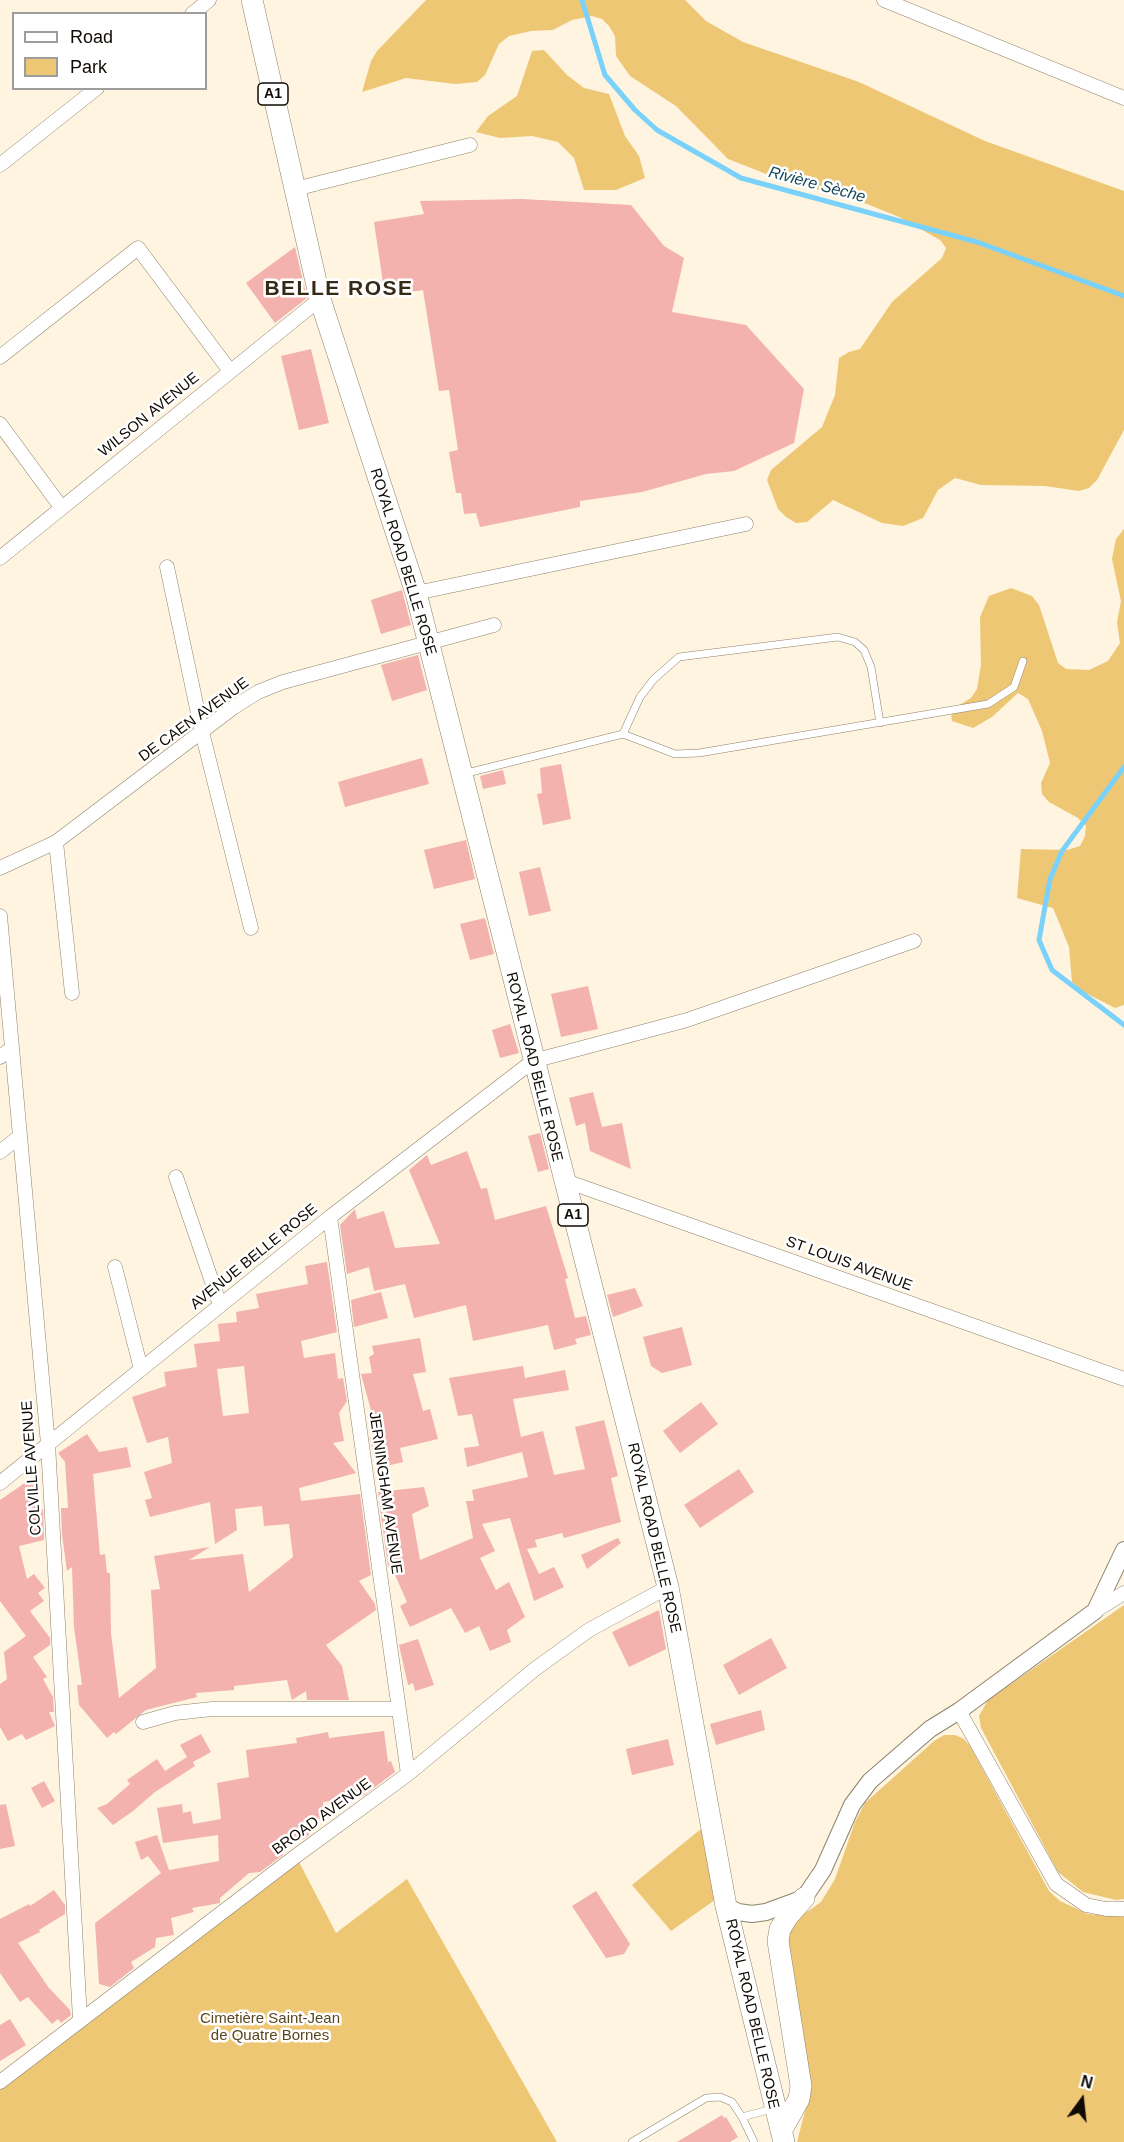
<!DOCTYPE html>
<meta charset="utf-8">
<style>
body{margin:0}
#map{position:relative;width:1124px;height:2142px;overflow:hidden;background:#fef4e0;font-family:Helvetica,sans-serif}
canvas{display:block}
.legend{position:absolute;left:12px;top:12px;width:195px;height:78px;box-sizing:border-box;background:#fff;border:2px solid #9f9d9b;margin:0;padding:8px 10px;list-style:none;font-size:18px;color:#0f0b04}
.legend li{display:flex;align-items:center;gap:12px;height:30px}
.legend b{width:30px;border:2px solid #9f9d9b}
.north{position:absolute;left:1052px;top:2070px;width:60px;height:60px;-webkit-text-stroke:4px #fff;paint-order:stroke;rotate:15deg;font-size:16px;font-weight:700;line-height:24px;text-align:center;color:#0f0b04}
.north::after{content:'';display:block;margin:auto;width:21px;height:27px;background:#0f0b04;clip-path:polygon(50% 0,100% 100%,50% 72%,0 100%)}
</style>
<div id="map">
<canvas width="1124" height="2142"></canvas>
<ul class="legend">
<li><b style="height:8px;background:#fff"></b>Road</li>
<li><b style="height:16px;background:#eec775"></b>Park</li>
</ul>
<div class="north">N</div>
</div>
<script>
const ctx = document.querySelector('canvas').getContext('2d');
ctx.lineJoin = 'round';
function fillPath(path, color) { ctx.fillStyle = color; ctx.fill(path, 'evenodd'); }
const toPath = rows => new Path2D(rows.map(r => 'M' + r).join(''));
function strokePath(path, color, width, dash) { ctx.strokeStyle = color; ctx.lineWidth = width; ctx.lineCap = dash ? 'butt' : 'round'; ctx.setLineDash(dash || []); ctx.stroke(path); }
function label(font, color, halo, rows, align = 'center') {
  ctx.font = font + ' Helvetica,sans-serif'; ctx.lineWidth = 5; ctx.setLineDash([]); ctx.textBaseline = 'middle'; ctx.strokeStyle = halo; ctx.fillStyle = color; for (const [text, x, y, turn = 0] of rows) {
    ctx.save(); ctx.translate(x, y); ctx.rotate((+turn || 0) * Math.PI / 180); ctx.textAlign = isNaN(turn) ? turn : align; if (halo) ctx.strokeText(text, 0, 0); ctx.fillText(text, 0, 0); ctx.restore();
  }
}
fillPath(toPath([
 [426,0,685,0,706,21,743,42,859,82,985,141,1124,191,1124,430,1097,480,1089,488,1079,491,1045,486,981,485,955,478,938,490,923,518,903,526,882,523,833,500,807,522,796,523,786,517,778,509,767,480,771,470,822,427,835,395,839,358,849,352,860,349,892,302,942,258,946,248,940,240,899,217,867,204,769,175,728,159,676,106,630,76,616,56,615,36,609,26,602,19,592,16,572,20,553,30,531,31,509,36,499,44,485,75,477,82,455,84,406,78,362,92,371,61,377,51],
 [544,50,567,75,584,88,609,94,625,136,639,156,645,178,616,190,584,190,574,158,558,142,532,136,500,138,476,132,488,116,517,96,532,51],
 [1124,529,1124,1005,1115,1008,1078,989,1072,982,1069,947,1053,908,1017,898,1021,849,1067,850,1080,846,1085,836,1086,826,1078,818,1049,802,1042,794,1041,783,1050,763,1042,731,1028,699,1018,693,992,717,973,728,952,721,951,710,971,698,977,689,981,665,980,617,989,596,1011,588,1032,596,1039,605,1058,663,1066,669,1089,670,1108,661,1120,643,1117,622,1121,601,1112,559,1116,539],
 [1124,1605,1124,1899,1116,1900,1083,1892,1058,1872,981,1728,979,1716,988,1700],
 [944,1735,955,1735,964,1739,970,1746,1049,1891,1060,1901,1088,1914,1124,1917,1124,2142,797,2142,810,2092,785,1946,793,1922,821,1902,835,1879,855,1822,865,1803,934,1741],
 [701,1829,722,1895,671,1931,632,1885],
 [299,1862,336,1933,407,1879,557,2142,0,2142,0,2088]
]), '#eec775');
strokePath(toPath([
 [582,0,605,75,635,110,657,130,741,178,977,242,1124,296],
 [1124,767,1062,851,1050,879,1039,940,1052,970,1124,1025]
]), '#7ad2fb', 5);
fillPath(toPath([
 [522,199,631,205,664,246,684,258,672,312,746,325,804,389,794,443,734,471,706,474,642,492,580,501,580,507,480,527,476,513,464,514,461,493,456,493,449,452,458,450,449,390,439,391,423,290,385,296,374,222,424,214,420,201],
 [295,247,307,298,275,323,246,283],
 [311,349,329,423,299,430,281,356],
 [402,590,411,625,381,634,371,600],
 [418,655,427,690,392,701,381,665],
 [422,758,429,784,345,807,338,782],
 [561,764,571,819,543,825,537,794,542,793,540,768],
 [503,770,506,784,483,789,480,776],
 [466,840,475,879,434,889,424,850],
 [540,867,551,911,529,916,519,872],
 [485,918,494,954,470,960,460,924],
 [588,986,598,1029,561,1037,551,994],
 [510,1024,519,1053,500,1058,492,1030],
 [593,1092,602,1127,622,1123,631,1169,590,1151,585,1123,576,1126,569,1098],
 [540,1133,549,1169,538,1172,528,1136],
 [467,1151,481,1189,487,1188,495,1220,546,1206,568,1278,565,1279,575,1318,586,1316,591,1335,575,1339,577,1344,554,1350,548,1325,473,1341,466,1305,414,1318,405,1284,374,1291,369,1267,347,1274,340,1225,355,1209,357,1219,384,1211,395,1248,440,1244,409,1170,427,1155,431,1165],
 [327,1262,337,1332,301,1341,304,1358,335,1353,338,1379,343,1378,347,1401,339,1413,344,1441,333,1443,356,1473,299,1488,301,1501,360,1494,371,1575,359,1581,375,1604,376,1610,326,1645,342,1666,349,1700,307,1700,306,1691,292,1700,287,1680,234,1686,234,1690,196,1693,197,1697,146,1710,116,1734,114,1732,107,1738,79,1705,77,1685,82,1685,74,1627,72,1567,67,1571,62,1535,61,1508,68,1508,65,1462,58,1453,87,1434,99,1452,127,1447,131,1467,93,1474,100,1555,105,1554,107,1573,110,1573,111,1633,119,1698,156,1668,151,1590,160,1589,154,1556,210,1547,189,1560,243,1554,249,1592,293,1557,289,1524,264,1526,262,1506,235,1509,237,1530,215,1544,210,1502,150,1517,145,1500,152,1498,144,1472,172,1463,168,1437,147,1443,132,1397,166,1386,164,1372,197,1367,194,1344,220,1341,218,1324,237,1322,236,1312,259,1308,256,1294,308,1284,305,1266],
 [244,1366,249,1413,223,1416,217,1369],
 [635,1288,643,1306,613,1317,607,1295],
 [381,1292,388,1318,354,1327,351,1300],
 [682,1327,692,1365,662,1373,651,1366,643,1337],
 [420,1338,426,1372,413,1374,423,1411,430,1409,438,1439,400,1448,403,1462,378,1468,370,1438,378,1436,361,1374,372,1373,369,1357,374,1354,372,1346],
 [523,1366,525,1378,565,1370,569,1390,513,1399,521,1437,543,1431,554,1475,585,1469,575,1427,604,1420,618,1476,611,1478,621,1522,564,1538,562,1533,535,1540,537,1547,527,1549,539,1574,554,1567,564,1587,534,1601,510,1518,482,1524,495,1551,480,1558,496,1590,509,1582,525,1617,507,1630,511,1642,490,1651,479,1626,465,1633,451,1608,410,1627,400,1606,407,1602,391,1566,388,1567,378,1492,424,1487,429,1506,412,1514,420,1560,473,1538,466,1501,474,1501,472,1490,528,1477,522,1452,467,1467,464,1448,479,1446,472,1414,458,1416,449,1378],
 [701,1402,718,1424,680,1453,663,1431],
 [739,1469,754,1492,700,1528,684,1505],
 [32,1478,40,1509,43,1509,44,1540,19,1546,27,1579,34,1574,45,1588,38,1593,44,1601,30,1611,50,1638,50,1645,33,1657,47,1677,43,1679,53,1697,54,1712,49,1712,55,1726,26,1740,22,1734,8,1741,0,1727,0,1684,7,1679,4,1652,26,1636,0,1601,0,1500],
 [618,1538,621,1543,587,1569,581,1555],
 [659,1610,666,1649,629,1667,612,1632],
 [771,1638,787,1668,739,1695,723,1665],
 [418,1639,434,1685,415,1691,413,1683,408,1685,399,1645],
 [761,1710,765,1730,716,1745,710,1724],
 [384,1731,388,1762,391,1761,395,1772,363,1796,323,1802,325,1818,307,1820,309,1835,304,1839,281,1843,283,1855,260,1872,249,1873,220,1898,220,1903,192,1908,194,1912,171,1918,174,1935,156,1938,155,1947,131,1962,134,1968,110,1987,99,1984,95,1923,161,1873,148,1856,141,1860,135,1842,157,1835,169,1870,219,1861,218,1835,163,1843,157,1808,182,1804,183,1813,191,1811,193,1824,221,1819,217,1783,249,1777,246,1750,297,1743,296,1738,328,1732,329,1738],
 [201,1734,211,1752,193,1762,195,1766,155,1792,133,1811,113,1825,97,1808,107,1804,130,1784,127,1780,157,1759,165,1771,187,1757,180,1745],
 [668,1739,674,1765,632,1775,626,1749],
 [44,1781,55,1801,42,1808,31,1788],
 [6,1804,15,1846,0,1849,0,1805],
 [54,1890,65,1905,65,1914,39,1930,40,1932,18,1943,49,1988,70,2010,71,2015,61,2023,58,2019,52,2024,28,1997,20,2002,0,1973,0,1919,29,1904,30,1906],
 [596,1891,630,1944,624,1954,606,1958,572,1906],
 [10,2019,26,2045,0,2061,0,2025],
 [722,2115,724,2118,726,2117,738,2137,730,2142,677,2142]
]), '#f3b2ae');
const service = toPath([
 [623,734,640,697,654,679,679,657,838,637,855,642,864,650,871,667,880,723],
 [463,774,623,734,675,754,699,753,988,704,1014,687,1023,661],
 [742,2117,754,2142],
 [632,2142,706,2098,720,2097,732,2102,742,2117,772,2109]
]);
const minor = toPath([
 [884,0,1124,98],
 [192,14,209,0],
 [0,165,97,88],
 [295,189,470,145],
 [0,357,138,248,230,371],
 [0,424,61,507],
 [0,558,320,299],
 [167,567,202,732,251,928],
 [416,593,746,524],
 [56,842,72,993],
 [0,868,56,842,234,707,258,692,283,682,494,625],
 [0,916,48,1444,80,2019],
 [0,1057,12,1048],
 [0,1152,20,1136],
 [176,1177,220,1305],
 [563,1180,1124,1379],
 [330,1217,408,1774],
 [115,1267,141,1369],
 [0,1483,330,1217,533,1061,687,1020,914,941],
 [1095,1611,1124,1593],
 [959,1711,1056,1884,1086,1905,1106,1909,1124,1909],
 [143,1722,175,1713,212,1709,399,1709],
 [0,2082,296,1856,408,1774,535,1669,589,1630,668,1587]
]);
const tertiary = toPath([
 [726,1906,738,1912,752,1914,766,1912,804,1898,823,1870,852,1805,870,1781,930,1729,959,1711,1095,1611,1124,1550]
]);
const primary = toPath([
 [252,0,320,299,416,593,668,1587,726,1906,784,2142],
 [781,2131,799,2099,801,2086,778,1941,780,1929,788,1916,804,1898]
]);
strokePath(service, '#8d826b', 8);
strokePath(minor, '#8d826b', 15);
strokePath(tertiary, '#8d826b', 18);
strokePath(primary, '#8d826b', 22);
strokePath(service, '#fff', 7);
strokePath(minor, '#fff', 14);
strokePath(tertiary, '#fff', 16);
strokePath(primary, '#fff', 21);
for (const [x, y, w] of [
 [273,94,30],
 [573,1215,30]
]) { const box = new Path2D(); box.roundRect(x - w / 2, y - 11, w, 22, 4.5); ctx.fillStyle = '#fff'; ctx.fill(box); strokePath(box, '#0f0b04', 1.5); }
label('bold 14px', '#0f0b04', null, [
 ["A1",273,94],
 ["A1",573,1215]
]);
label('15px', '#0f0b04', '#fff', [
 ["WILSON AVENUE",149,415,-39],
 ["ROYAL ROAD BELLE ROSE",403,562,73],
 ["DE CAEN AVENUE",194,720,-36],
 ["ROYAL ROAD BELLE ROSE",534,1067,76],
 ["AVENUE BELLE ROSE",254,1257,-39],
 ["ST LOUIS AVENUE",849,1264,20],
 ["COLVILLE AVENUE",32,1468,-94],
 ["JERNINGHAM AVENUE",385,1493,82],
 ["ROYAL ROAD BELLE ROSE",654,1538,77],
 ["BROAD AVENUE",322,1817,-36],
 ["ROYAL ROAD BELLE ROSE",752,2014,77]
]);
label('15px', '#5a471e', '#fff', [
 ["Cimetière Saint-Jean",270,2019],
 ["de Quatre Bornes",270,2036]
]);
label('italic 16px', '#17495e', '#fff', [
 ["Rivière Sèche",817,185,15]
]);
ctx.letterSpacing = '1.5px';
label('bold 21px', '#342a16', '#fff', [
 ["BELLE ROSE",339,289]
]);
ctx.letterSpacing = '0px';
</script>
